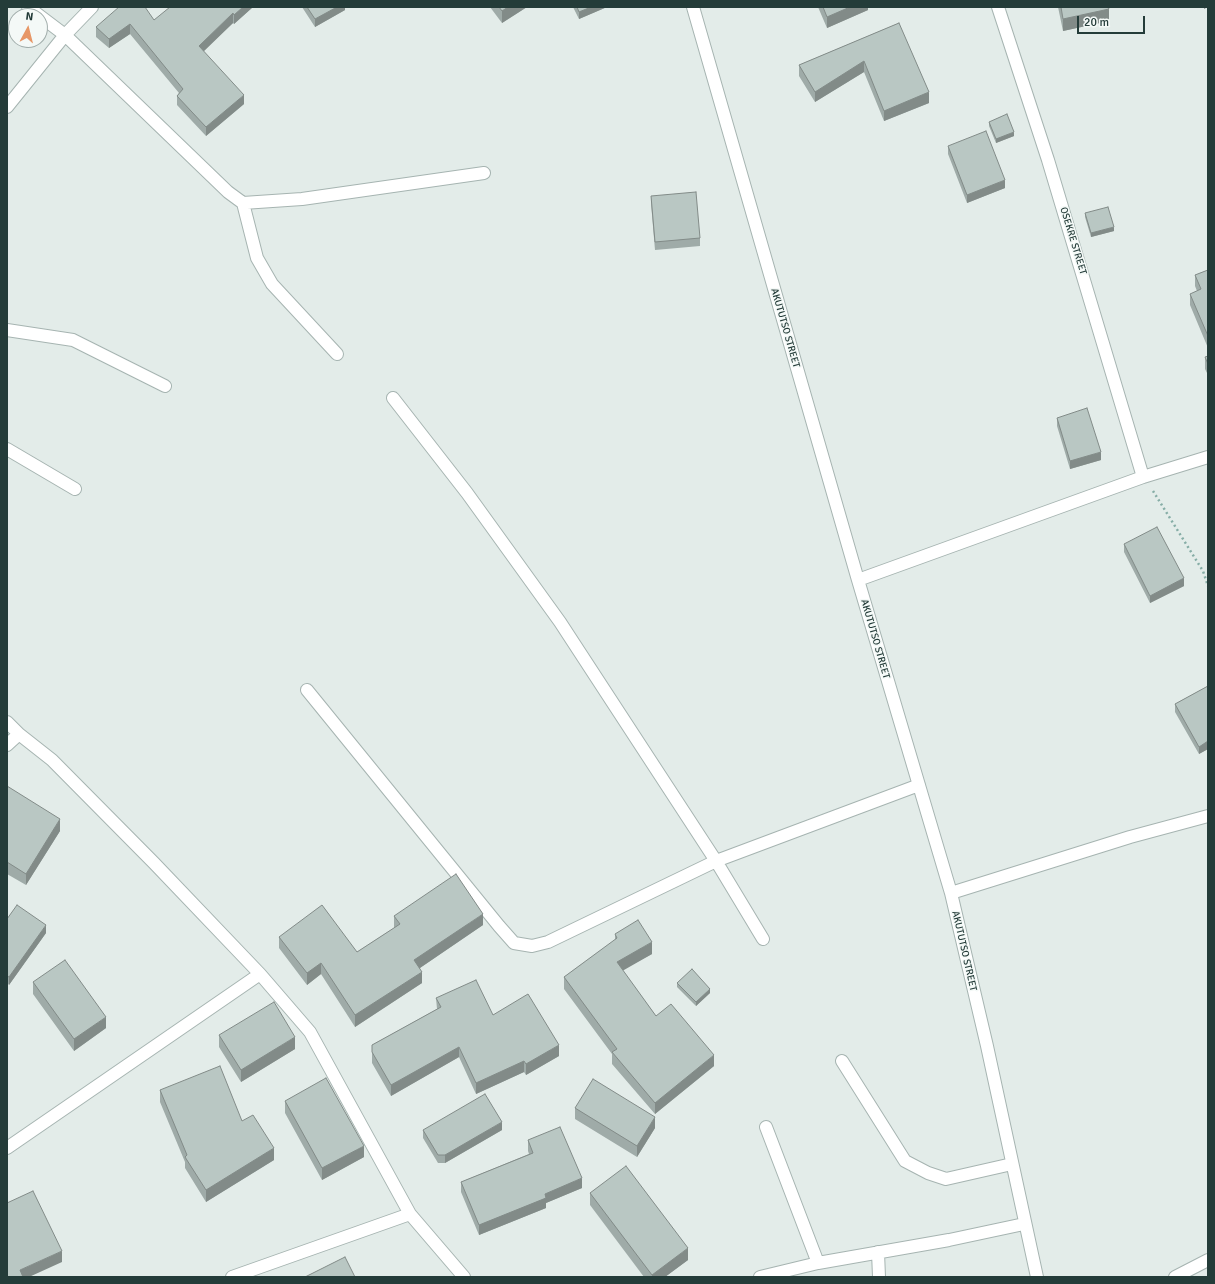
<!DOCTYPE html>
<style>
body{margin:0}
#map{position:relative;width:1215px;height:1284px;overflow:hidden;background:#e3ece9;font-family:Signika,sans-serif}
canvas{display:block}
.frame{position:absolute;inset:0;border:8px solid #243c39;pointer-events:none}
.north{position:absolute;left:8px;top:8px;width:40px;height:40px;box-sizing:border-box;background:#f4f9f7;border:1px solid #a1adab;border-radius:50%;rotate:7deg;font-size:11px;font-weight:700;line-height:16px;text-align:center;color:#243c39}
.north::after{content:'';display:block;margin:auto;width:14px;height:18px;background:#e79767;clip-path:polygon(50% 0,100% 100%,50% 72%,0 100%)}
.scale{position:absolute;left:1077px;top:16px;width:68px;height:18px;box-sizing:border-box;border:2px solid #243c39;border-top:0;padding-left:5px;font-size:12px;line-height:14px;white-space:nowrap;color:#243c39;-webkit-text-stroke:3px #f4f9f7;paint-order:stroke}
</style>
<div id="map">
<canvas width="1215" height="1284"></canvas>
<div class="frame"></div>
<div class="north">N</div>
<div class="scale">20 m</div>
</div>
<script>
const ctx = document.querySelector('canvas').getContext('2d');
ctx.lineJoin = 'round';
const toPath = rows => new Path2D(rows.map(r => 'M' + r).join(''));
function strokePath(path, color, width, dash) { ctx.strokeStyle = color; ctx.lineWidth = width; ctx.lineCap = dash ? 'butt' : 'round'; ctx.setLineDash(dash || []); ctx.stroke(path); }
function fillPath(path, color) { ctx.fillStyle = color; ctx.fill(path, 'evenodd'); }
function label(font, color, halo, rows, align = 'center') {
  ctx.font = font + ' Signika,sans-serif'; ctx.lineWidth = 3; ctx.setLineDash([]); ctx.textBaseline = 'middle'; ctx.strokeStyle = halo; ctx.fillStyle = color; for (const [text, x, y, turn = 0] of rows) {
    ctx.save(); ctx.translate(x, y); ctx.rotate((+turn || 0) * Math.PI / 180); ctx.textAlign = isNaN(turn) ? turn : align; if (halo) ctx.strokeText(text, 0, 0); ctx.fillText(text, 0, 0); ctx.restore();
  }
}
const minor = toPath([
 [28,7,65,35,228,192,243,203,302,199,484,173],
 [693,7,858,580,951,893,987,1046,1037,1277],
 [998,7,1048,160,1143,477],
 [7,107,65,35,92,7],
 [243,203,257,258,272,284,337,354],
 [7,330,73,340,165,386],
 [393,398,467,493,560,622,716,861,763,939],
 [7,449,75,489],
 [858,580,1143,477,1208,457],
 [307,690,499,926,514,943,532,946,548,942,716,861,919,785],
 [7,722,19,734],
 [7,745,19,734,52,760,154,863,260,974,310,1032,410,1214,464,1277],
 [951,893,1130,837,1208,816],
 [842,1061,905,1161,928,1173,946,1179,1012,1164],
 [766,1127,818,1263],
 [7,1148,260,974],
 [878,1252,879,1277],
 [232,1277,410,1214],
 [760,1277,818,1263,949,1240,1024,1224],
 [1175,1277,1208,1260]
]);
strokePath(minor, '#a6b4b1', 14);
strokePath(toPath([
 [1153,491,1203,571,1208,586]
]), '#86ada6', 2.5, [2, 3]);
strokePath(minor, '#fff', 12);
fillPath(toPath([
 [253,7,234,24,233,23,203,51,244,104,206,136,177,105,177,96,179,93,130,34,109,48,96,37,96,27,154,20],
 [302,7,345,7,345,10,315,27],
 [490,7,527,7,502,23],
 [573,7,607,7,579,19],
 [818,7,868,7,868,10,827,28],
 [1058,7,1108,7,1109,21,1063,31],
 [899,23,929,103,884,121,864,72,815,102,799,76,799,65],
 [989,122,1014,136,996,143,989,126],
 [948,146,1005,188,967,203,948,154],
 [651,196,700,238,700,246,655,250,651,203],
 [1085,213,1114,231,1091,237,1085,217],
 [1208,270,1208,348,1190,305,1190,294,1197,291,1195,286,1195,275],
 [1208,356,1208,375,1205,369,1205,357],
 [1057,418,1101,460,1070,469,1057,426],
 [1124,544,1184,586,1150,603,1124,552],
 [1208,686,1208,749,1199,754,1175,712,1175,704],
 [7,786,60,831,26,885,7,874],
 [394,916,483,925,420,968,422,983,355,1027,321,974,307,985,279,948,279,937,357,952,394,928],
 [7,919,46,933,9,985,7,983],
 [615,934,652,954,622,970,656,1016,714,1066,655,1114,612,1064,612,1054,564,989,564,977,615,940],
 [33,982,106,1028,74,1051,33,994],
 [677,983,710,993,696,1006,677,987],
 [436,998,493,1015,559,1056,526,1075,524,1072,476,1094,459,1057,391,1096,372,1063,372,1045,437,1009],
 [219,1035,295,1049,241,1082,219,1047],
 [160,1090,242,1121,274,1160,206,1202,185,1168,185,1162,160,1102],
 [285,1101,364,1157,322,1180,285,1113],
 [575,1108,655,1128,637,1157,575,1119],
 [423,1130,502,1130,445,1163,438,1163,423,1138],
 [528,1140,582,1188,546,1203,546,1208,479,1235,461,1192,461,1182,529,1154,528,1151],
 [590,1193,688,1260,665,1277,644,1277,590,1205]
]), '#9faba8');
fillPath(toPath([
 [243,7,253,7,234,24,234,15],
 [337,7,345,7,345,10,315,27,315,19],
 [508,7,527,7,502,23,502,11],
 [591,7,607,7,579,19,579,12],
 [850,7,868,7,868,10,827,28,827,17],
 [1204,7,1208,7,1204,9],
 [1109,9,1109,21,1063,31,1063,19],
 [233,13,233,23,199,56,199,46],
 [130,24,130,34,109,48,109,39],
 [864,61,864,72,815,102,815,92],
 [929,92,929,103,884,121,884,111],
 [244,95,244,104,206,136,206,127],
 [1014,132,1014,136,996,143,996,139],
 [1005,180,1005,188,967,203,967,195],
 [1114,227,1114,231,1091,237,1091,233],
 [1101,452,1101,460,1070,469,1070,461],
 [1184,578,1184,586,1150,603,1150,596],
 [1208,741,1208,749,1199,754,1199,747],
 [60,819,60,831,26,885,26,874],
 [483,914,483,925,414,972,414,960],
 [46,925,46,933,9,985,9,977],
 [652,942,652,954,617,974,617,962],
 [321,963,321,974,307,985,307,973],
 [422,972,422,983,355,1027,355,1015],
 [710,989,710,993,696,1006,696,1002],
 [106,1017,106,1028,74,1051,74,1039],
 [295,1037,295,1049,241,1082,241,1070],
 [559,1045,559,1056,526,1075,526,1064],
 [459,1047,459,1057,391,1096,391,1085],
 [714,1055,714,1066,655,1114,655,1103],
 [524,1061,524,1072,476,1094,476,1083],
 [655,1117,655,1128,637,1157,637,1146],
 [502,1122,502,1130,445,1163,445,1155],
 [364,1146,364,1157,322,1180,322,1168],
 [274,1148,274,1160,206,1202,206,1190],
 [582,1178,582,1188,546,1203,546,1208,479,1235,479,1225,545,1194],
 [688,1248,688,1260,665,1277,652,1277,652,1275],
 [62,1251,62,1262,29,1277,20,1277,20,1270]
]), '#828b88');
const building = toPath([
 [119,7,145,7,154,20,170,7,243,7,234,15,233,13,199,46,244,95,206,127,177,96,183,89,130,24,109,39,96,27,119,7],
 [307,7,337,7,315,19,307,7],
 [499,7,508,7,502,11,499,7],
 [577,7,591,7,579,12,577,7],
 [823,7,850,7,827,17,823,7],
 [1061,7,1108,7,1109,9,1063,19,1061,7],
 [899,23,929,92,884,111,864,61,815,92,799,65,899,23],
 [1007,114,1014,132,996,139,989,122,1007,114],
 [986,131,1005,180,967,195,948,146,986,131],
 [696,192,700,238,655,242,651,196,696,192],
 [1108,207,1114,227,1091,233,1085,213,1108,207],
 [1208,270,1208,336,1190,294,1201,289,1195,275,1208,270],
 [1208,356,1208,364,1205,357,1208,356],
 [1087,408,1101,452,1070,461,1057,418,1087,408],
 [1157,527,1184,578,1150,596,1124,544,1157,527],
 [1208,686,1208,741,1199,747,1175,704,1208,686],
 [7,786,60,819,26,874,7,862,7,786],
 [456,874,483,914,414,960,422,972,355,1015,321,963,307,973,279,937,322,905,357,952,400,924,394,916,456,874],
 [17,905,46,925,9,977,7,976,7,919,17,905],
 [638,920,652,942,617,962,656,1016,671,1004,714,1055,655,1103,612,1052,617,1049,564,977,617,938,615,934,638,920],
 [65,960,106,1017,74,1039,33,982,65,960],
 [692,969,710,989,696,1002,677,983,692,969],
 [476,980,493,1015,528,994,559,1045,526,1064,524,1061,476,1083,459,1047,391,1085,372,1052,372,1045,441,1007,436,998,476,980],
 [274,1002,295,1037,241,1070,219,1035,274,1002],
 [220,1066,242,1121,253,1115,274,1148,206,1190,185,1157,187,1155,160,1090,220,1066],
 [326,1078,364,1146,322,1168,285,1101,326,1078],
 [593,1079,655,1117,637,1146,575,1108,593,1079],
 [485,1094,502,1122,445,1155,438,1155,423,1130,485,1094],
 [560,1127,582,1178,545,1194,546,1198,479,1225,461,1182,533,1153,528,1140,560,1127],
 [626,1166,688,1248,652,1275,590,1193,626,1166],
 [33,1191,62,1251,20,1270,23,1277,7,1277,7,1203,33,1191],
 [345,1257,355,1277,305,1277,345,1257]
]);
fillPath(building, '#b9c7c3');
strokePath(building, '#828b88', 1);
label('10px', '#243c39', '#f4f9f7', [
 ["OSEKRE STREET",1073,241,73],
 ["AKUTUTSO STREET",785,328,74],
 ["AKUTUTSO STREET",875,639,74],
 ["AKUTUTSO STREET",964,951,77]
]);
</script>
